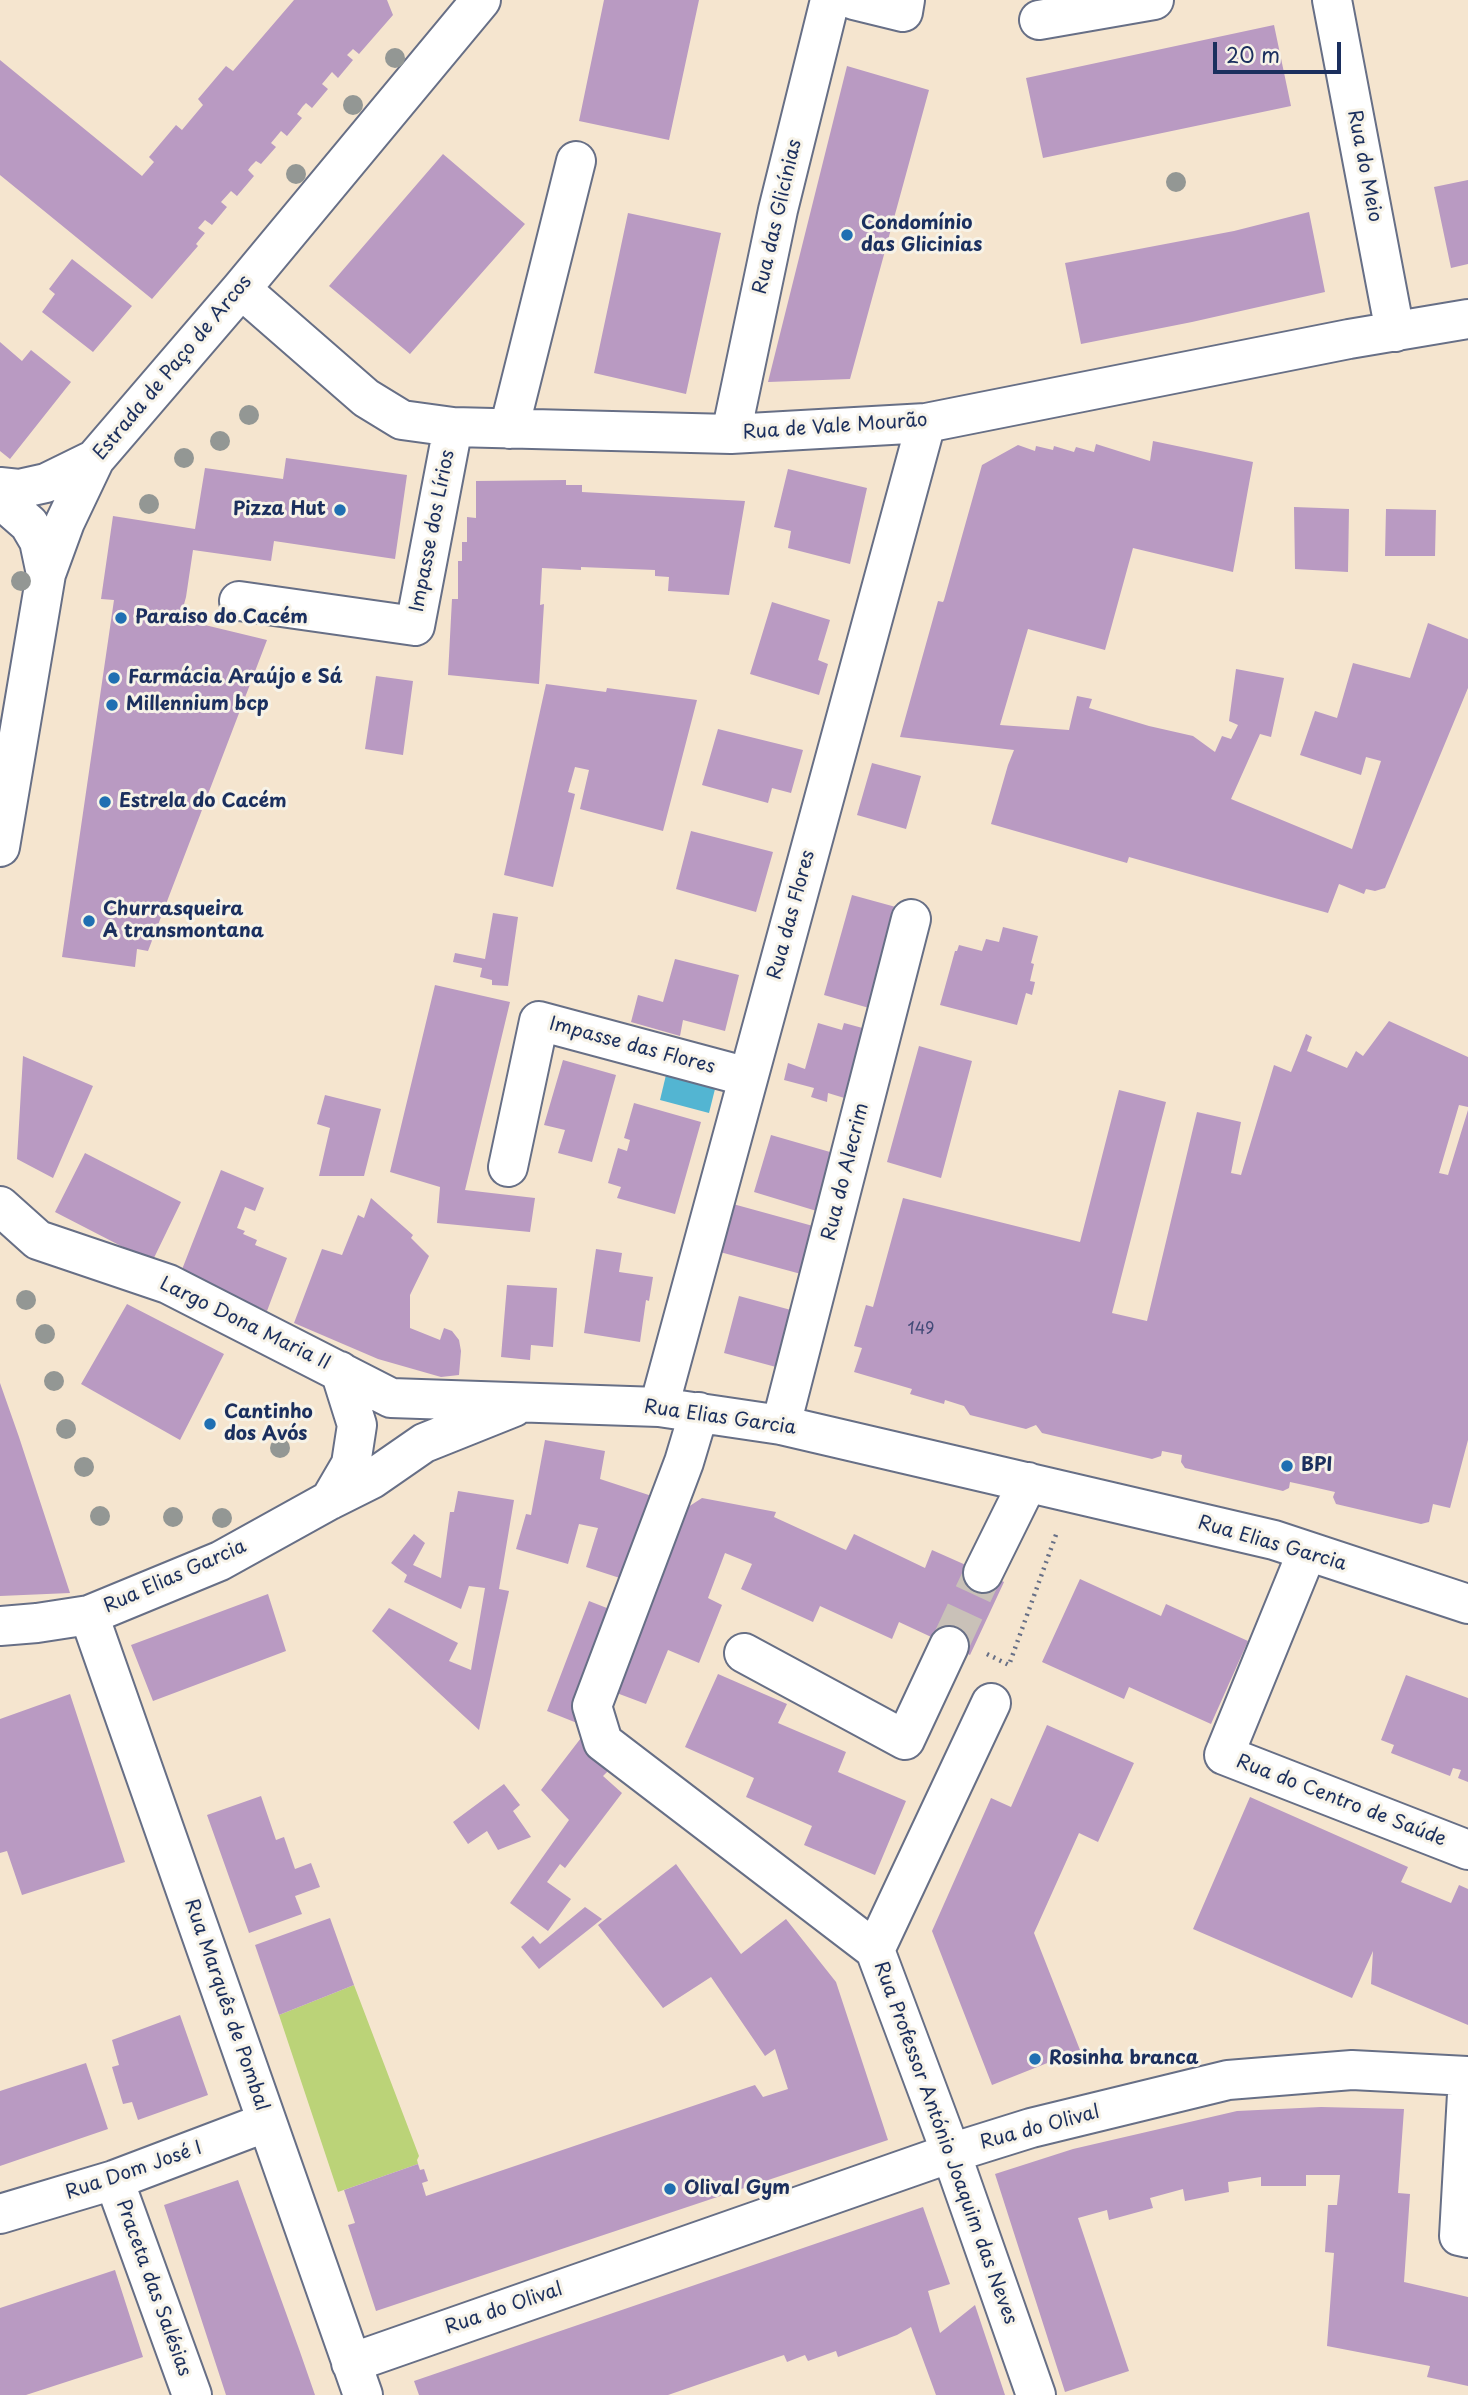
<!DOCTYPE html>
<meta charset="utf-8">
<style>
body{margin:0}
#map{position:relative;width:1468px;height:2395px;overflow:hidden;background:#f5e5cf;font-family:"Playpen Sans",sans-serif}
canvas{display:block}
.scale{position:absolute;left:1213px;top:42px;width:128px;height:32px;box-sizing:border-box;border:4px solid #1b2f5e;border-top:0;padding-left:9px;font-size:21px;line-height:24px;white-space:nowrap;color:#1b2f5e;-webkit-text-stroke:5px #f7f3e8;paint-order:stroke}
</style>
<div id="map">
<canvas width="1468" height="2395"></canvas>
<div class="scale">20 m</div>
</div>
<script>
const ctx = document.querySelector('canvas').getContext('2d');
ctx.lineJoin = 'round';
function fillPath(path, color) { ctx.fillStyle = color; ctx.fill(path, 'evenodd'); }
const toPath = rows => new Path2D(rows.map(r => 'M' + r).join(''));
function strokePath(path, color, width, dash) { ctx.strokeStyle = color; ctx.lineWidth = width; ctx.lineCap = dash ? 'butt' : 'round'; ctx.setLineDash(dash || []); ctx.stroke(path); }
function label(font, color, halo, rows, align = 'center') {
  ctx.font = font + ' "Playpen Sans",sans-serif'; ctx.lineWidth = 6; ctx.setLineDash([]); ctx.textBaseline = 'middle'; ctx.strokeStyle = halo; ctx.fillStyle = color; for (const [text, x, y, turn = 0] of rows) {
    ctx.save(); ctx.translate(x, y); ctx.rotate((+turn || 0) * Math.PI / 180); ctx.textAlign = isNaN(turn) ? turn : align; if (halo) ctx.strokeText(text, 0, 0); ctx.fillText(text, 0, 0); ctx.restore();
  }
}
fillPath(toPath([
 [354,1985,419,2156,417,2160,418,2164,338,2192,279,2015]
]), '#bbd378');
fillPath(toPath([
 [666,1075,715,1089,709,1113,660,1100]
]), '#53b5d2');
fillPath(toPath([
 [294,0,387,0,393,15,359,54,353,49,347,55,353,60,338,78,332,72,322,84,328,89,312,108,306,103,303,106,297,114,302,118,287,136,281,131,271,143,276,147,261,164,256,161,251,166,248,170,254,176,237,196,231,191,221,202,227,207,212,225,205,220,198,228,205,233,196,244,198,246,152,299,0,175,0,60,142,176,154,162,149,157,176,125,182,130,203,105,198,99,226,66,233,71],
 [604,0,699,0,669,140,579,121],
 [1274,25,1291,106,1043,158,1026,78],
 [847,66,929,90,850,379,768,382],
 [443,154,525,224,410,354,329,286],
 [1468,180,1468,264,1451,268,1434,187],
 [1309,212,1325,292,1192,322,1081,344,1065,263,1234,231],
 [628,213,721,233,686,394,594,373],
 [72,259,132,306,93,352,42,312,55,294,49,289],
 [0,342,22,361,31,350,71,382,10,459,0,451],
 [1153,441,1253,462,1233,572,1133,548,1105,650,1028,629,1000,725,1069,730,1077,696,1092,699,1089,708,1149,726,1193,736,1215,752,1222,736,1231,739,1238,725,1229,721,1236,669,1284,678,1271,737,1260,734,1231,799,1352,849,1381,761,1366,757,1361,775,1300,755,1315,711,1337,718,1353,663,1410,678,1428,623,1468,639,1468,688,1385,888,1375,891,1366,889,1364,894,1339,884,1328,913,1129,857,1127,863,991,824,1008,765,1014,750,900,737,938,601,943,602,944,600,982,465,1018,445,1035,451,1036,446,1053,450,1054,446,1074,452,1076,447,1094,452,1096,444,1150,461],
 [286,458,407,475,395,559,274,541,271,561,193,550,186,597,180,619,267,640,148,951,137,949,135,967,62,957,114,600,101,599,113,516,195,529,205,468,283,479],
 [788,469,867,488,850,564,788,548,791,531,774,527],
 [566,480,566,485,582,485,582,492,745,501,729,595,668,591,669,577,655,576,655,570,581,567,581,570,542,568,540,605,544,604,539,684,448,675,452,599,458,599,458,561,462,561,462,542,467,542,467,517,476,518,476,481],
 [1294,507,1349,509,1348,572,1295,569],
 [1386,509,1436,510,1435,556,1385,556],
 [772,602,830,620,818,660,828,664,819,695,750,674],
 [376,676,413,681,403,755,365,749],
 [546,684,606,692,607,688,697,700,663,831,580,809,589,770,575,767,568,792,575,794,553,887,504,875],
 [718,729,803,750,791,793,772,788,768,803,702,785],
 [872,763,921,776,906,829,857,815],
 [691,831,773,852,756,912,676,889],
 [852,895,903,909,876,1010,824,995],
 [493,913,518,917,508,986,492,985,492,980,480,977,482,968,453,962,455,953,485,959],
 [1003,927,1038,936,1031,963,1034,964,1030,981,1035,982,1032,995,1026,993,1017,1025,940,1005,955,951,957,951,959,945,982,951,986,939,999,942],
 [675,959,739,975,725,1031,683,1020,680,1036,631,1022,638,995,663,1002],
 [435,985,510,1002,465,1190,535,1198,530,1232,437,1223,440,1187,390,1172],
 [1389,1021,1468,1057,1468,1107,1459,1105,1439,1173,1448,1175,1468,1110,1468,1440,1450,1508,1433,1504,1429,1522,1421,1524,1336,1504,1333,1497,1335,1492,1313,1487,1290,1482,1289,1488,1283,1491,1185,1468,1181,1462,1182,1455,1162,1451,1161,1456,1152,1459,1042,1433,1036,1425,1026,1429,970,1415,964,1406,945,1400,944,1404,910,1394,912,1389,854,1372,862,1348,854,1346,866,1305,873,1307,903,1198,1080,1242,1119,1090,1166,1102,1112,1313,1147,1321,1197,1112,1241,1122,1231,1173,1241,1175,1274,1065,1291,1072,1306,1034,1312,1037,1307,1051,1347,1068,1356,1051,1363,1056],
 [818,1023,842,1030,844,1023,870,1030,851,1100,828,1093,827,1102,811,1097,814,1088,784,1080,788,1063,805,1069],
 [919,1046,972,1061,941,1178,887,1162],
 [23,1056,93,1086,53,1178,17,1159],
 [563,1060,616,1075,592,1162,558,1153,565,1130,544,1125],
 [325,1095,381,1109,364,1176,319,1176,330,1128,317,1124],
 [634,1103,701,1122,675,1214,617,1198,621,1187,608,1183,618,1148,627,1151,630,1140,624,1138],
 [771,1135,837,1154,820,1212,754,1192],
 [85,1153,181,1202,152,1262,55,1212],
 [221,1170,264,1188,255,1211,245,1207,237,1228,245,1231,243,1234,257,1240,255,1245,287,1258,267,1311,181,1272],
 [371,1198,413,1235,411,1238,429,1256,410,1295,410,1328,440,1340,444,1328,452,1331,459,1340,461,1351,459,1375,441,1377,378,1359,294,1323,322,1249,342,1255,358,1215,364,1218],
 [733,1204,813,1226,801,1274,720,1252],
 [596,1249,622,1253,619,1272,653,1277,649,1301,646,1300,640,1342,584,1333],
 [507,1285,557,1288,553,1347,531,1345,530,1360,501,1357],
 [739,1296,791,1310,776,1367,724,1353],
 [127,1304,224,1354,180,1440,81,1384],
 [0,1383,19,1437,70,1593,0,1596],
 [545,1440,605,1451,600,1479,661,1499,632,1582,586,1567,598,1528,579,1524,568,1564,516,1549,526,1514,531,1515],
 [458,1491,514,1500,499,1589,509,1591,479,1730,372,1631,389,1608,458,1643,449,1661,471,1670,485,1588,469,1586,461,1609,404,1582,407,1575,391,1563,414,1534,425,1543,413,1565,441,1578,450,1512,454,1512],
 [702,1498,776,1512,774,1517,846,1550,854,1534,925,1568,932,1550,1004,1582,970,1655,899,1622,892,1639,820,1606,813,1622,741,1589,752,1564,725,1553,708,1598,722,1605,699,1663,668,1650,646,1704,614,1692,685,1509],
 [1080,1579,1161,1616,1166,1604,1248,1641,1211,1724,1129,1687,1124,1699,1042,1662],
 [268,1594,286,1651,153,1701,131,1645],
 [589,1601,617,1612,577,1723,547,1711],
 [718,1674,787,1704,778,1723,846,1752,838,1772,906,1801,875,1875,804,1845,812,1826,746,1797,754,1778,685,1747],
 [1406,1675,1468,1698,1468,1782,1458,1778,1461,1770,1453,1768,1450,1776,1391,1753,1394,1745,1381,1740],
 [70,1694,125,1862,22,1895,7,1851,0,1853,0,1719],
 [1047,1725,1134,1763,1098,1842,1079,1833,1034,1933,1080,2050,992,2085,932,1931,991,1798,1011,1807],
 [584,1734,609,1770,603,1776,622,1793,565,1868,560,1864,547,1882,571,1899,548,1931,510,1903,569,1820,541,1790],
 [504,1784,520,1805,513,1811,531,1837,498,1850,487,1831,468,1844,453,1822],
 [261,1796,276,1840,284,1837,295,1869,311,1863,320,1887,295,1896,302,1914,249,1933,207,1815],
 [1250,1797,1408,1867,1401,1882,1451,1903,1459,1885,1468,1889,1468,2025,1371,1984,1373,1951,1352,1998,1193,1929],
 [676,1864,741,1954,786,1919,836,1982,888,2140,376,2311,348,2225,355,2223,344,2190,418,2164,420,2170,424,2169,428,2181,422,2183,426,2196,755,2085,763,2097,788,2089,775,2049,765,2056,711,1977,663,2008,598,1925],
 [585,1907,602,1919,539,1969,521,1947,533,1936,540,1944],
 [330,1918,354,1985,279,2015,255,1945],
 [180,2015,208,2095,138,2120,132,2102,123,2104,112,2067,119,2065,112,2040],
 [86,2063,108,2129,0,2166,0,2091],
 [1321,2107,1404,2109,1398,2193,1410,2194,1404,2282,1468,2297,1468,2386,1427,2377,1430,2366,1327,2346,1334,2253,1325,2252,1328,2205,1337,2205,1340,2175,1306,2175,1306,2186,1261,2186,1261,2177,1228,2182,1229,2192,1185,2201,1183,2189,1150,2198,1153,2208,1109,2220,1107,2210,1078,2218,1129,2371,1065,2392,995,2174,1073,2149,1237,2111],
 [238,2180,299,2349,315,2395,226,2395,164,2205],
 [923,2207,950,2284,928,2291,940,2333,975,2305,1005,2395,936,2395,911,2327,897,2335,838,2357,836,2351,808,2361,805,2355,787,2362,784,2355,668,2395,419,2395,414,2381],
 [115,2270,143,2357,26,2395,0,2395,0,2308]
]), '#b99ac2');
strokePath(toPath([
 [949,1646,983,1573]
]), '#c9c1b8', 38, [38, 19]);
const minor = toPath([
 [854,0,903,12,905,0],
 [1332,0,1395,332],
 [1039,20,1154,0],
 [241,289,366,398,402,420,453,427,731,434,926,423,1349,339,1468,319],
 [509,429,576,161],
 [731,434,778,210,830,0],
 [0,487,19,489,46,483,95,459],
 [0,499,29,524,39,541,46,574],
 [239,601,415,626,453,427],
 [0,847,46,574,65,522,95,459,241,289,481,0],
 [508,1167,539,1021,748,1077],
 [0,1206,38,1240,168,1284,391,1398,659,1407,781,1425,1274,1540,1468,1604],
 [659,1407,926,423],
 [699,1412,684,1462,592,1706,603,1742,875,1950,951,2153,1036,2395],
 [781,1425,911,919],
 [330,1500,351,1464,357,1425,340,1371],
 [1307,1552,1224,1755,1468,1850],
 [983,1573,1028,1482],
 [89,1615,363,2395],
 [0,1626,37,1623,89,1615,220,1561,330,1500,372,1479,424,1443,514,1407],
 [744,1653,905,1740,949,1646],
 [875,1950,991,1703],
 [1468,2076,1459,2236,1468,2238],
 [114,2180,192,2395],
 [0,2214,114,2180,267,2122],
 [351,2363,951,2153,1031,2128,1228,2080,1352,2070,1468,2076]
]);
strokePath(minor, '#676f86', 42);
strokePath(toPath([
 [987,1654,1009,1665,1057,1532]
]), '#676f86', 4.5, [2, 5]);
strokePath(minor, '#fff', 38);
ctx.fillStyle = '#939794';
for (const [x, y] of [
 [395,58],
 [353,105],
 [296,174],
 [1176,182],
 [249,415],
 [220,441],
 [184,458],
 [149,504],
 [21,581],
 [26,1300],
 [45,1334],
 [54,1381],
 [66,1429],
 [280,1448],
 [84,1467],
 [100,1516],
 [173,1517],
 [222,1518]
]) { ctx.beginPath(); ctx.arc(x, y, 10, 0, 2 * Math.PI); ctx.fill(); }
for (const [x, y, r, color] of [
 [847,235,7,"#1f6fb2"],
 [340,510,7,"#1f6fb2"],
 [121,618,7,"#1f6fb2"],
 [114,678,7,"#1f6fb2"],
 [112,705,7,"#1f6fb2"],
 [105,802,7,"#1f6fb2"],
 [89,921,7,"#1f6fb2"],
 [210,1424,7,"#1f6fb2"],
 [1287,1466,7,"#1f6fb2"],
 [1035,2059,7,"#1f6fb2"],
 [670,2189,7,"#1f6fb2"]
]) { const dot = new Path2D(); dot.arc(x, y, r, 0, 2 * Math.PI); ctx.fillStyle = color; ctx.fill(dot); strokePath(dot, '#f7f3e8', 2.5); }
label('16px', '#424a77', null, [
 ["149",921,1330]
]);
label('19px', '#1b2f5e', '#f7f3e8', [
 ["Rua do Meio",1364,166,79],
 ["Rua das Glicínias",778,217,-77],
 ["Estrada de Paço de Arcos",173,368,-50],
 ["Rua de Vale Mourão",835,427,-4],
 ["Impasse dos Lírios",433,531,-79],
 ["Rua das Flores",792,915,-75],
 ["Impasse das Flores",632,1046,15],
 ["Rua do Alecrim",846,1172,-76],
 ["Largo Dona Maria II",245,1324,26],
 ["Rua Elias Garcia",720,1418,8],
 ["Rua Elias Garcia",1272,1544,16],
 ["Rua Elias Garcia",175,1577,-24],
 ["Rua do Centro de Saúde",1341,1801,21],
 ["Rua Marquês de Pombal",226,2005,71],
 ["Rua do Olival",1040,2128,-15],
 ["Rua Professor António Joaquim das Neves",945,2143,70],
 ["Rua Dom José I",134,2171,-19],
 ["Praceta das Salésias",153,2288,70],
 ["Rua do Olival",504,2309,-19]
]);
label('bold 19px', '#1b2f5e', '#f7f3e8', [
 ["Condomínio",861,224],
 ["das Glicinias",861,246],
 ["Pizza Hut",326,510,"right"],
 ["Paraiso do Cacém",135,618],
 ["Farmácia Araújo e Sá",128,678],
 ["Millennium bcp",126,705],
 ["Estrela do Cacém",119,802],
 ["Churrasqueira",103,910],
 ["A transmontana",103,932],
 ["Cantinho",224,1413],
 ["dos Avós",224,1435],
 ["BPI",1301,1466],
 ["Rosinha branca",1049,2059],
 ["Olival Gym",684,2189]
], 'left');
</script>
